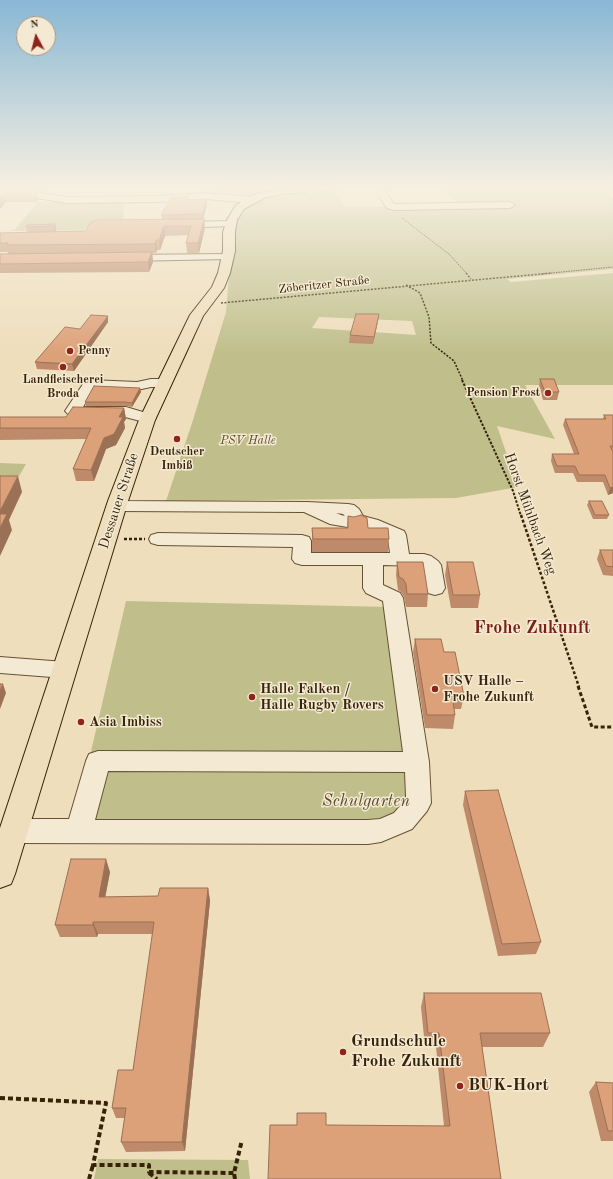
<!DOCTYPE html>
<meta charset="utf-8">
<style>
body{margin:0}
#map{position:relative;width:613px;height:1179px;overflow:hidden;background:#eedebc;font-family:"Old Standard TT",serif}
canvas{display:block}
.north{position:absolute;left:16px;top:16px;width:40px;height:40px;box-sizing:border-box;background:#f4ead3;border:1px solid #a99a82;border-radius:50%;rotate:353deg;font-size:11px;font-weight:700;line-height:16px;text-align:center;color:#382308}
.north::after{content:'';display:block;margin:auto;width:14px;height:18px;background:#8f2418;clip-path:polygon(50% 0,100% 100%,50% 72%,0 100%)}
</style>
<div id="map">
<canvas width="613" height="1179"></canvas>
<div class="north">N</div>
</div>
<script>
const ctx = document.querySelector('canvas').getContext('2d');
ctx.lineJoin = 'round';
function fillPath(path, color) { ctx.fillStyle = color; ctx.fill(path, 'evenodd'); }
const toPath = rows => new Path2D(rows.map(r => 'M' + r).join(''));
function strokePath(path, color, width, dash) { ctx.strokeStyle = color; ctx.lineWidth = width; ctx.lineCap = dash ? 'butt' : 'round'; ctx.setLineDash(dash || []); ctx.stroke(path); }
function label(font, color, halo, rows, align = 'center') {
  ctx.font = font + ' "Old Standard TT",serif'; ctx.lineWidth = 3; ctx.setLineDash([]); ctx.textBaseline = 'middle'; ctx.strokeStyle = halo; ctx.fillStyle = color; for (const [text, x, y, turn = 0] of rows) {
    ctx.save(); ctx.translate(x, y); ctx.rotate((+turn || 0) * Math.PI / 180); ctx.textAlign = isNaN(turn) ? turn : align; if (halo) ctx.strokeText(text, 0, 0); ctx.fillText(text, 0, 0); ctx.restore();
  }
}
fillPath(toPath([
 [204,189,292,189,252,198,235,197,243,193],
 [335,189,345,207,462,206,443,189,613,189,613,191,608,191,613,198,613,269,507,279,511,282,613,273,613,385,525,385,555,439,497,426,518,487,456,498,166,501,193,420,226,312,233,227,240,214,262,197,290,190],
 [319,317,412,321,416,335,312,328],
 [154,200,126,202,124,205,123,224,93,225,87,226,83,230,10,231,15,229,38,202],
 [0,463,26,464,19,476,0,476],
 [126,601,390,607,410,776,407,804,385,823,73,820,85,777],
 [98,1159,248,1160,250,1179,94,1179]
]), '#c0bf8c');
const minor = toPath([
 [379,189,387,189,388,195,394,204,510,202,515,205,510,208,394,210,387,208,378,195,379,189],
 [27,191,67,197,158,196,206,193,252,197,257,200,252,203,206,199,158,202,67,203,24,196,23,194,27,191],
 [230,221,235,224,233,226,178,228,173,225,178,222,230,221],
 [227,254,232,257,231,259,125,261,120,258,125,255,227,254],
 [151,379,164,379,169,380,171,383,169,386,164,387,151,387,137,390,94,388,83,407,126,407,153,415,156,418,153,421,148,423,125,417,73,416,68,414,65,411,85,381,90,380,137,382,151,379],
 [116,501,307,502,348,504,354,505,359,509,363,516,378,520,404,531,406,535,409,554,424,554,431,556,438,561,441,565,445,588,442,593,435,595,428,593,425,588,422,568,420,566,383,565,383,585,400,593,403,598,429,762,431,803,427,811,412,829,381,842,368,844,14,843,5,839,1,831,5,823,14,819,69,819,86,761,89,754,98,751,403,752,383,601,366,593,363,588,363,565,302,565,295,563,292,559,293,547,158,545,151,543,149,539,151,535,158,533,302,535,309,537,311,541,311,553,390,553,388,538,360,526,353,528,330,524,304,512,116,511,110,510,107,506,110,502,116,501],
 [336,513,343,514,345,516,341,515,336,513],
 [108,771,405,772,406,796,406,799,394,813,380,819,368,820,95,820,108,771],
 [0,657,65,662,73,664,76,670,73,676,65,678,0,673,0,657]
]);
const major = toPath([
 [278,189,311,189,306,192,280,194,264,198,244,209,237,220,235,232,235,251,230,273,224,288,203,316,155,420,128,501,15,874,11,884,0,888,0,828,108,501,139,420,190,315,212,287,218,273,223,251,223,232,227,220,236,205,256,194,278,189]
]);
strokePath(minor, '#665235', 2);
strokePath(major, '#382308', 2);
strokePath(toPath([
 [527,189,533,193],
 [318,191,337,189],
 [402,218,450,255,467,274],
 [541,274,613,267]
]), '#382308', 1, [1.5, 1]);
strokePath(toPath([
 [466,273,471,279],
 [406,285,420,293,429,317,431,343,454,361,463,381],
 [221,303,552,273]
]), '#382308', 1.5, [2, 1.5]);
strokePath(toPath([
 [462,380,513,491,521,516]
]), '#382308', 2, [2.5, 1.5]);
strokePath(toPath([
 [521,515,579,687],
 [124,539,145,539]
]), '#382308', 2.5, [3, 2]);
strokePath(toPath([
 [578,686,592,727,613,727]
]), '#382308', 3, [4, 2.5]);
strokePath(toPath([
 [0,1098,106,1103,93,1165,149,1165,149,1172,234,1173],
 [149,1173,157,1179],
 [89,1179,93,1165],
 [235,1179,234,1173,242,1140]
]), '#382308', 4, [5, 3]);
fillPath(minor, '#f4ead3');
fillPath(major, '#eedebc');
fillPath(toPath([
 [0,189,44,189,42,192,27,190,26,190,36,192,38,200,36,202,6,202,0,209],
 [206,199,207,205,203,219,204,219,205,228,199,253,187,253,186,243,189,235,165,236,160,250,157,250,156,253,152,253,153,262,149,272,0,273,0,254,8,254,8,252,0,252,0,233,27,232,26,227,55,224,56,230,55,232,85,231,162,219,161,215,189,200],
 [379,314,378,321,373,344,349,343,350,335],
 [108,316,108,322,74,371,37,369,35,362,80,329],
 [540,379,559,392,557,400,543,400,539,386],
 [140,388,141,392,132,407,126,406,86,406,85,402],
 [124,408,126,419,124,422,125,428,116,445,106,449,94,481,76,481,73,469,86,439,0,440,0,417,66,417],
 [604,415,613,415,613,493,608,495,603,482,577,482,573,473,555,473,551,461,552,454,574,454,563,425,565,419,603,419],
 [589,501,609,515,607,519,593,519,587,505],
 [348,516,368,528,389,539,388,552,312,552,312,528,347,528],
 [600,550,613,550,613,576,603,575,597,559],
 [397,562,428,594,427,607,406,607,404,597,401,592,398,590,396,575],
 [447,562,480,595,478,608,451,608,445,575],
 [415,639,444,652,464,696,461,709,454,709,455,715,453,729,425,728,413,652],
 [465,791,541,942,536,954,498,956,463,805],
 [110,872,105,897,158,896,208,888,210,901,185,1151,126,1152,121,1142,125,1118,116,1118,112,1108,133,1070,153,934,98,934,97,937,60,937,55,925],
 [424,993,550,1033,543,1047,482,1047,501,1179,297,1125,444,1126,436,1047,425,1047,421,1007],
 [596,1082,613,1083,613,1141,601,1141,589,1092]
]), '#be8a69');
fillPath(toPath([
 [36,192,38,200,36,202,34,194],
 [4,194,6,202,0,209,0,199],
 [206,199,207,205,203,220,203,214],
 [204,219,205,228,199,253,198,243],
 [55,224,56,230,55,232,54,226],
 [164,226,165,236,160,250,159,240],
 [156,240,157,250,156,253,155,244],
 [152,252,153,262,149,272,148,262],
 [379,314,378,321,373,344,374,337],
 [108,316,108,322,74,371,72,364],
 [140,388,141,392,132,407,132,403],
 [124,408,126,419,124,422,125,428,116,445,106,449,94,481,91,470,104,438,119,417],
 [18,476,22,492,9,520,12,530,0,556,0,511],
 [613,487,613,493,608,495,610,488],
 [3,684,6,693,0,709,0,691],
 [106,859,110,872,103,909,99,897],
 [208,888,210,901,185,1151,182,1142],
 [93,922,98,934,97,937,93,925]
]), '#9b7155');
const building = toPath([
 [0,189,22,189,36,192,34,194,4,194,0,199,0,189],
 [188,196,187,200,206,199,203,214,161,215,171,198,188,196],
 [204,219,198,243,186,243,191,226,164,226,159,240,156,240,155,244,6,245,8,243,0,243,0,233,85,231,90,223,97,220,204,219],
 [55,224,54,226,26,227,27,225,55,224],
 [152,252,148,262,0,264,0,254,152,252],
 [356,314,379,314,374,337,350,335,356,314],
 [91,315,108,316,72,364,35,362,65,327,80,329,91,315],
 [540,379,554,379,559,392,545,392,540,379],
 [94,386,140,388,132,403,125,402,85,402,94,386],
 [73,407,124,408,119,417,123,417,114,434,104,438,91,470,73,469,91,428,0,428,0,417,66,417,73,407],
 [604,415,613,415,613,446,610,446,613,452,613,487,610,488,605,475,579,475,575,466,557,466,552,454,579,454,565,419,606,419,604,415],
 [0,476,18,476,0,511,0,476],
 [589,501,602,501,609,515,595,515,589,501],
 [0,514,7,514,0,528,0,514],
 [361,515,367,518,368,528,388,528,389,539,313,539,312,528,348,528,348,516,354,517,361,515],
 [600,550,613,550,613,567,606,566,600,550],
 [397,562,423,562,428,594,407,594,406,584,403,579,399,577,397,562],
 [447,562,473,562,480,595,453,595,447,562],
 [415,639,441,639,444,652,455,652,464,696,452,696,455,715,427,715,415,639],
 [0,684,3,684,0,691,0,684],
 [498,790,541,942,502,944,465,791,498,790],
 [71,859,106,859,99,897,158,896,160,888,208,888,182,1142,121,1142,126,1108,112,1108,118,1070,133,1070,154,922,93,922,93,925,55,925,71,859],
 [424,993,541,993,550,1033,480,1033,501,1179,268,1179,270,1125,297,1125,297,1113,326,1113,326,1125,450,1126,439,1033,428,1033,424,993],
 [596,1082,613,1083,613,1131,608,1131,596,1082]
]);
fillPath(building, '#dda17a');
strokePath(building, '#9b7155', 1);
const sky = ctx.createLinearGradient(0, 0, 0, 354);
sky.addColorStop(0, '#89b7d5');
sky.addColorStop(0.53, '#f7f0e1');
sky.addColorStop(1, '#f7f0e100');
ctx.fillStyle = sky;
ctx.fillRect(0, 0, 613, 354);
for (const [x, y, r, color] of [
 [70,351,4,"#8f2418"],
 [63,367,4,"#8f2418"],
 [548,393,4,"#8f2418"],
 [177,439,4,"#8f2418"],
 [435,689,4,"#8f2418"],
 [252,697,4,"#8f2418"],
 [81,722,4,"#8f2418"],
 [343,1052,4,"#8f2418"],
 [460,1086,4,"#8f2418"]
]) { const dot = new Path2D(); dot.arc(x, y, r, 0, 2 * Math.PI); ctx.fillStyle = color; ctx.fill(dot); strokePath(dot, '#f4ead3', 1.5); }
label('12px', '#382308', '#f4ead3', [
 ["Zöberitzer Straße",324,285,-6]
]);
label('bold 12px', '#382308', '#f4ead3', [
 ["Penny",78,351,"left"],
 ["Landfleischerei",63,380],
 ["Broda",63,394],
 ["Pension Frost",540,393,"right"],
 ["Deutscher",177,452],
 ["Imbiß",177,466]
]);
label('italic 12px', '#5a4a29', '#f4ead3', [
 ["PSV Halle",248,441]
]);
label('14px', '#382308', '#f4ead3', [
 ["Dessauer Straße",119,501,-72],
 ["Horst Mühlbach Weg",530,514,70]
]);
label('bold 14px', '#382308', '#f4ead3', [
 ["USV Halle –",443,681],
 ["Frohe Zukunft",443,697],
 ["Halle Falken /",260,689],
 ["Halle Rugby Rovers",260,705],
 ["Asia Imbiss",89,722]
], 'left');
label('italic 17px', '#5a4a29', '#f4ead3', [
 ["Schulgarten",366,802]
]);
label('bold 17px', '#382308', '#f4ead3', [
 ["Grundschule",351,1042],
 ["Frohe Zukunft",351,1062],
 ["BUK-Hort",468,1086]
], 'left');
label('bold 18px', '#7a1f14', '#f4ead3', [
 ["Frohe Zukunft",532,628]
]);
</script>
